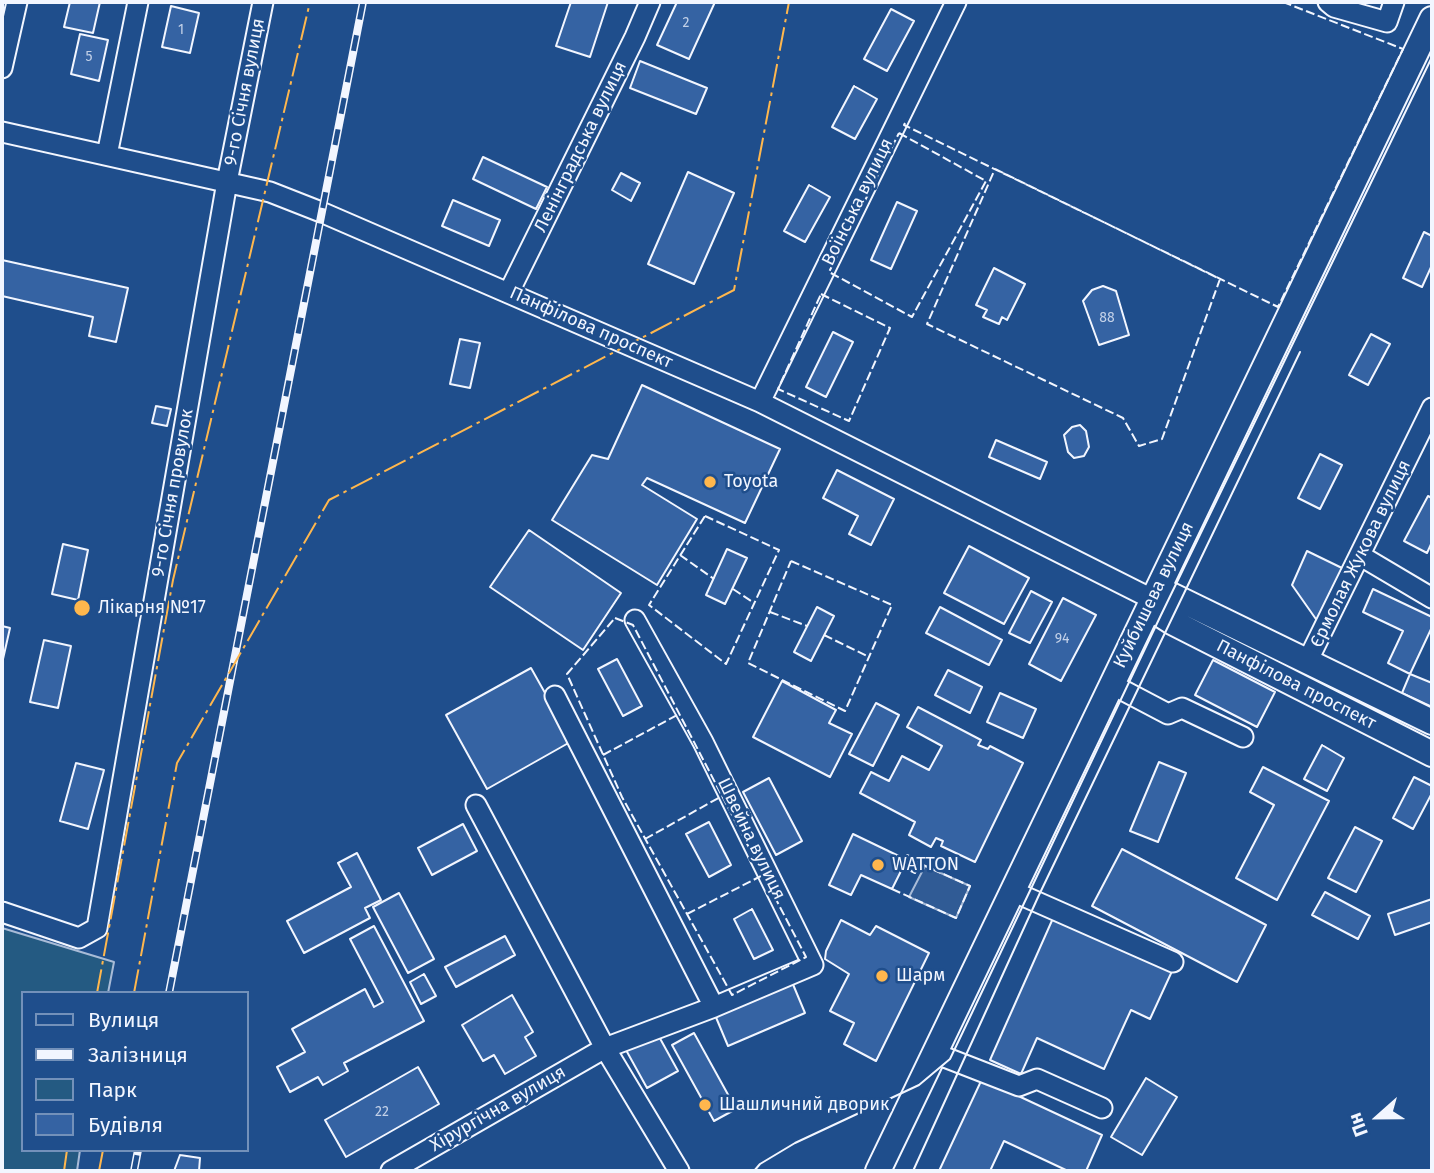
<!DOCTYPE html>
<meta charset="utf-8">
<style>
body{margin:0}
#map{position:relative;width:1434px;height:1173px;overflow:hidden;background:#1f4e8c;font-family:"Fira Sans",sans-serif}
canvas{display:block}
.frame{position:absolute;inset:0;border:4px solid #f2f6ff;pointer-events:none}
.legend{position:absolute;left:21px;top:991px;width:228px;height:161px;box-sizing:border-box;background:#1f4e8c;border:2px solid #7391ba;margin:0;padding:9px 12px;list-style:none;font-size:21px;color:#f2f6ff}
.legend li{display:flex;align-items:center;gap:14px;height:35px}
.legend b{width:35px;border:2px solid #7391ba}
.north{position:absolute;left:1343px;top:1082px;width:70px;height:70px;-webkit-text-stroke:5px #1f4e8c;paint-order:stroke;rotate:249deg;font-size:19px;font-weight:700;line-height:28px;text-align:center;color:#f2f6ff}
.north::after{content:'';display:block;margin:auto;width:24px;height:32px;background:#f2f6ff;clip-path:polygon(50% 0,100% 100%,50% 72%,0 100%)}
</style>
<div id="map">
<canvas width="1434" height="1173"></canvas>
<div class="frame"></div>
<ul class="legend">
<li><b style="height:9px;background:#1f4e8c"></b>Вулиця</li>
<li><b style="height:9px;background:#f2f6ff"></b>Залізниця</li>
<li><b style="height:19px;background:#245a82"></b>Парк</li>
<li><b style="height:19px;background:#3563a3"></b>Будівля</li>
</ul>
<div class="north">Пн</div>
</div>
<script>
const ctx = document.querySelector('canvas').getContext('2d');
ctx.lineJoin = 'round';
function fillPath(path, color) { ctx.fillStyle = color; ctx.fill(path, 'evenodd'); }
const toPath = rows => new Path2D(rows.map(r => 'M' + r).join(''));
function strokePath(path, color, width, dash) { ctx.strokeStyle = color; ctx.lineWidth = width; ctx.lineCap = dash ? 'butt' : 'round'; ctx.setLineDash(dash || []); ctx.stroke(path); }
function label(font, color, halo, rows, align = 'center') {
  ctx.font = font + ' "Fira Sans",sans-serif'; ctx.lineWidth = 5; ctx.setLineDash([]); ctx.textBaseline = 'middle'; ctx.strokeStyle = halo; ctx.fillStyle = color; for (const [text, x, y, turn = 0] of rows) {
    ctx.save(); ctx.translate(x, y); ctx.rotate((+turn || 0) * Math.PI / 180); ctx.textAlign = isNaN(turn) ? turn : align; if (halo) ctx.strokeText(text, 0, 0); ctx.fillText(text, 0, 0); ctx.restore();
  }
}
const green = toPath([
 [2,928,114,962,108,993,23,993,23,1150,80,1150,77,1171,2,1171,2,928]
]);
fillPath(green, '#245a82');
strokePath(green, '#a8bbd7', 2);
const parking = toPath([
 [925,866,970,886,956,918,909,897,925,866]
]);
fillPath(parking, '#305b95');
strokePath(parking, '#a8bbd7', 2);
const building = toPath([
 [70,2,100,2,93,33,64,27,70,2],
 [571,2,608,2,590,57,556,46,571,2],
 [677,2,715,2,689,59,657,45,677,2],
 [171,6,199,13,190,53,162,47,171,6],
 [891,9,914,21,887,71,864,59,891,9],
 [80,34,108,40,99,81,71,74,80,34],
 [640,61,707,88,696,114,630,88,640,61],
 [854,86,877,99,855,139,832,127,854,86],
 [483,157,547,187,536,209,473,179,483,157],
 [688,172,734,193,694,284,648,264,688,172],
 [621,173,640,183,631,201,612,190,621,173],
 [809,185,830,197,805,242,784,231,809,185],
 [453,200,500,220,489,246,442,226,453,200],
 [897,202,917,211,891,269,871,260,897,202],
 [1424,232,1432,236,1432,265,1422,287,1403,278,1424,232],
 [2,260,128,288,116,342,89,336,93,317,2,296,2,260],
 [994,268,1025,284,1007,320,1002,317,999,324,983,317,987,310,976,305,994,268],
 [1103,286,1116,291,1129,335,1099,345,1083,301,1092,290,1103,286],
 [833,332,853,342,826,397,806,387,833,332],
 [1371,334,1390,344,1368,385,1349,375,1371,334],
 [460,339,480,343,470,388,450,384,460,339],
 [642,385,780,449,745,523,647,478,642,485,697,519,657,585,552,520,592,455,608,459,642,385],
 [156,406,171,409,167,426,152,423,156,406],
 [1080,425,1086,431,1089,447,1084,456,1074,458,1068,452,1064,435,1072,427,1080,425],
 [996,440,1047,462,1040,479,989,457,996,440],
 [1320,454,1342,465,1320,509,1298,498,1320,454],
 [837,470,894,499,871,545,849,534,858,516,823,498,837,470],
 [1428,496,1432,498,1432,542,1427,553,1404,541,1428,496],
 [529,530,621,593,583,650,490,587,529,530],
 [63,544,88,550,78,600,52,594,63,544],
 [969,546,1029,578,1004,624,944,593,969,546],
 [727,549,747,558,725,604,706,595,727,549],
 [1307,551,1344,569,1318,622,1292,585,1307,551],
 [1373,589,1432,617,1432,627,1410,674,1388,663,1403,631,1363,612,1373,589],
 [1031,591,1052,602,1030,643,1009,633,1031,591],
 [1063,598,1096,615,1061,681,1029,664,1063,598],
 [817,607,834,616,811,661,794,652,817,607],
 [940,607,1002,640,989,665,926,633,940,607],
 [2,626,10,628,3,659,2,659,2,626],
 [44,640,71,646,58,708,30,702,44,640],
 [617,659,642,706,623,716,598,669,617,659],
 [1213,660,1275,692,1257,727,1195,695,1213,660],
 [531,668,572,741,487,789,446,715,531,668],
 [948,670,982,687,970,713,935,695,948,670],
 [1410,674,1432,683,1432,707,1402,693,1410,674],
 [782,681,836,710,829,723,852,734,830,777,753,737,782,681],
 [1000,693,1036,709,1023,738,987,722,1000,693],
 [876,703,899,715,873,766,849,754,876,703],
 [918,707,981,740,978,745,988,749,990,746,1023,763,975,862,941,846,943,841,936,838,931,847,909,835,915,822,860,793,871,772,889,781,902,756,929,770,942,746,907,727,918,707],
 [1322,745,1344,758,1327,791,1304,779,1322,745],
 [1159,762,1186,773,1158,842,1130,831,1159,762],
 [76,763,104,770,88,829,60,821,76,763],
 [1263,767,1329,801,1277,900,1236,878,1274,805,1250,792,1263,767],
 [1414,777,1432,786,1432,793,1413,829,1393,818,1414,777],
 [769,778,802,841,776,855,743,792,769,778],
 [709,822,731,865,709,877,686,834,709,822],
 [463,824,477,851,432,875,418,848,463,824],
 [1355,827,1382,841,1356,892,1328,878,1355,827],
 [853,834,905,859,907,855,920,861,915,873,903,867,892,889,861,875,851,895,829,885,853,834],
 [1122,849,1266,925,1237,982,1092,906,1122,849],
 [357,853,381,900,365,908,370,918,304,953,287,921,351,887,338,863,357,853],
 [1325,892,1370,916,1358,939,1312,915,1325,892],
 [399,893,434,959,408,973,373,907,399,893],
 [1432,899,1432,922,1395,935,1388,914,1432,899],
 [752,909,773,950,754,959,734,919,752,909],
 [1054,916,1173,969,1150,1019,1131,1010,1104,1069,1037,1038,1021,1074,990,1060,1054,916],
 [841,920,870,935,876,926,929,953,876,1061,844,1044,854,1023,830,1011,849,974,825,959,826,951,841,920],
 [374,926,424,1021,344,1063,348,1071,323,1085,318,1077,290,1092,277,1067,305,1052,292,1029,365,989,374,1007,383,1002,350,939,374,926],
 [505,936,515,955,456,987,445,967,505,936],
 [424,974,436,996,421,1004,410,982,424,974],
 [792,982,805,1013,728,1046,715,1015,792,982],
 [512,995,533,1032,525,1037,536,1056,505,1074,494,1055,483,1061,462,1025,512,995],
 [657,1033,678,1071,647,1088,626,1050,657,1033],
 [694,1033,736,1109,714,1121,672,1045,694,1033],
 [418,1067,439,1104,346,1157,325,1120,418,1067],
 [1146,1078,1177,1097,1142,1155,1111,1137,1146,1078],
 [982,1079,1102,1135,1086,1171,1068,1171,1004,1141,990,1171,939,1171,982,1079],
 [180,1155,200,1158,199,1171,174,1171,180,1155]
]);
fillPath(building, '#3563a3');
strokePath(building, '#f2f6ff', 2);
const minor = toPath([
 [1328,2,1334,7,1387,22,1394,2],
 [2,68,17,2],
 [2,132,270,192,321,212,760,402,1152,599],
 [107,155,138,2],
 [509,292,635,37,650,2],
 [760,402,956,2],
 [1361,556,1432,598],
 [1307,662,1432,408],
 [1111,684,1168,714,1182,708,1243,737],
 [555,696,714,1007],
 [476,805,605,1048,714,1007,813,965,703,742,635,620],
 [1012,891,1173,962],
 [2,912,79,938,97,928,227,182,263,2],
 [934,1053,1019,1086,1037,1079,1102,1108],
 [391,1171,605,1048,679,1171]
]);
const major = toPath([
 [1152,599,1161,615,1172,622,1432,754],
 [1152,599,1171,595,1432,722],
 [878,1171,1432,19]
]);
strokePath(minor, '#f2f6ff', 23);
strokePath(major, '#f2f6ff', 28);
strokePath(minor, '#1f4e8c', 19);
strokePath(major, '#1f4e8c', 24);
strokePath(toPath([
 [754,1171,760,1164,795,1143,919,1085,950,1059,1161,615,1432,57],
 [913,1171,1039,895,1300,352]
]), '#f2f6ff', 2);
const rail = toPath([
 [169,993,363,2],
 [134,1171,138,1150]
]);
strokePath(rail, '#f2f6ff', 8);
strokePath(rail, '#1f4e8c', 5, [16]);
strokePath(toPath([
 [905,123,904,125,1278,307,1403,49,1283,2],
 [899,133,986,181,912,317,829,272,899,133],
 [995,169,1220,279,1162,439,1139,446,1123,418,927,324,995,169],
 [821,294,890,328,849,421,778,389,821,294],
 [705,516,779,550,726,664,649,605,705,516],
 [680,555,714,579],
 [791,561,892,605,845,711,748,663,791,561],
 [733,589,754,603],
 [770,612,807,626],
 [615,618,633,625,806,957,732,995,622,797,567,674,615,618],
 [824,635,869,657],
 [603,755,679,714],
 [645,839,722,796],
 [892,889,956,918,970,886,919,863],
 [687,914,763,875]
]), '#f2f6ff', 2, [9, 3.5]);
strokePath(toPath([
 [97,993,173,580,310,2],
 [134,993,177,763,329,500,734,290,789,2],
 [64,1171,67,1150],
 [99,1171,103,1150]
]), '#ffb74d', 2, [24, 5, 3.5, 5]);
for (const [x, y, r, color] of [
 [710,482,7,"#ffb74d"],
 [82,608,9,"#ffb74d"],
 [878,865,7,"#ffb74d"],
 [882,976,7,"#ffb74d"],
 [705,1105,7,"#ffb74d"]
]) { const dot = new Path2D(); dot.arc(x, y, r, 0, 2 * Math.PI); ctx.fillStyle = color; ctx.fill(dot); strokePath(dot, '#1f4e8c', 2.5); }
label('14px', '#c3d1e8', null, [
 ["2",686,23],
 ["1",181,30],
 ["5",89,57],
 ["88",1107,318],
 ["94",1062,639],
 ["22",382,1112]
]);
label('18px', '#f2f6ff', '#1f4e8c', [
 ["9-го Січня вулиця",245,92,-79],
 ["Ленінградська вулиця",581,147,-64],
 ["Воїнська вулиця",858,202,-64],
 ["Панфілова проспект",591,328,24],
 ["9-го Січня провулок",173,493,-80],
 ["Єрмолая Жукова вулиця",1361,554,-64],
 ["Куйбишева вулиця",1154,595,-64],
 ["Панфілова проспект",1296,685,27],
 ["Швейна вулиця",751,839,64],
 ["Хірургічна вулиця",498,1109,-30]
]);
label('18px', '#f2f6ff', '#1f4e8c', [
 ["Toyota",724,482],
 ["Лікарня №17",98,608],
 ["WATTON",892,865],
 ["Шарм",896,976],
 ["Шашличний дворик",719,1105]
], 'left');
</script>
